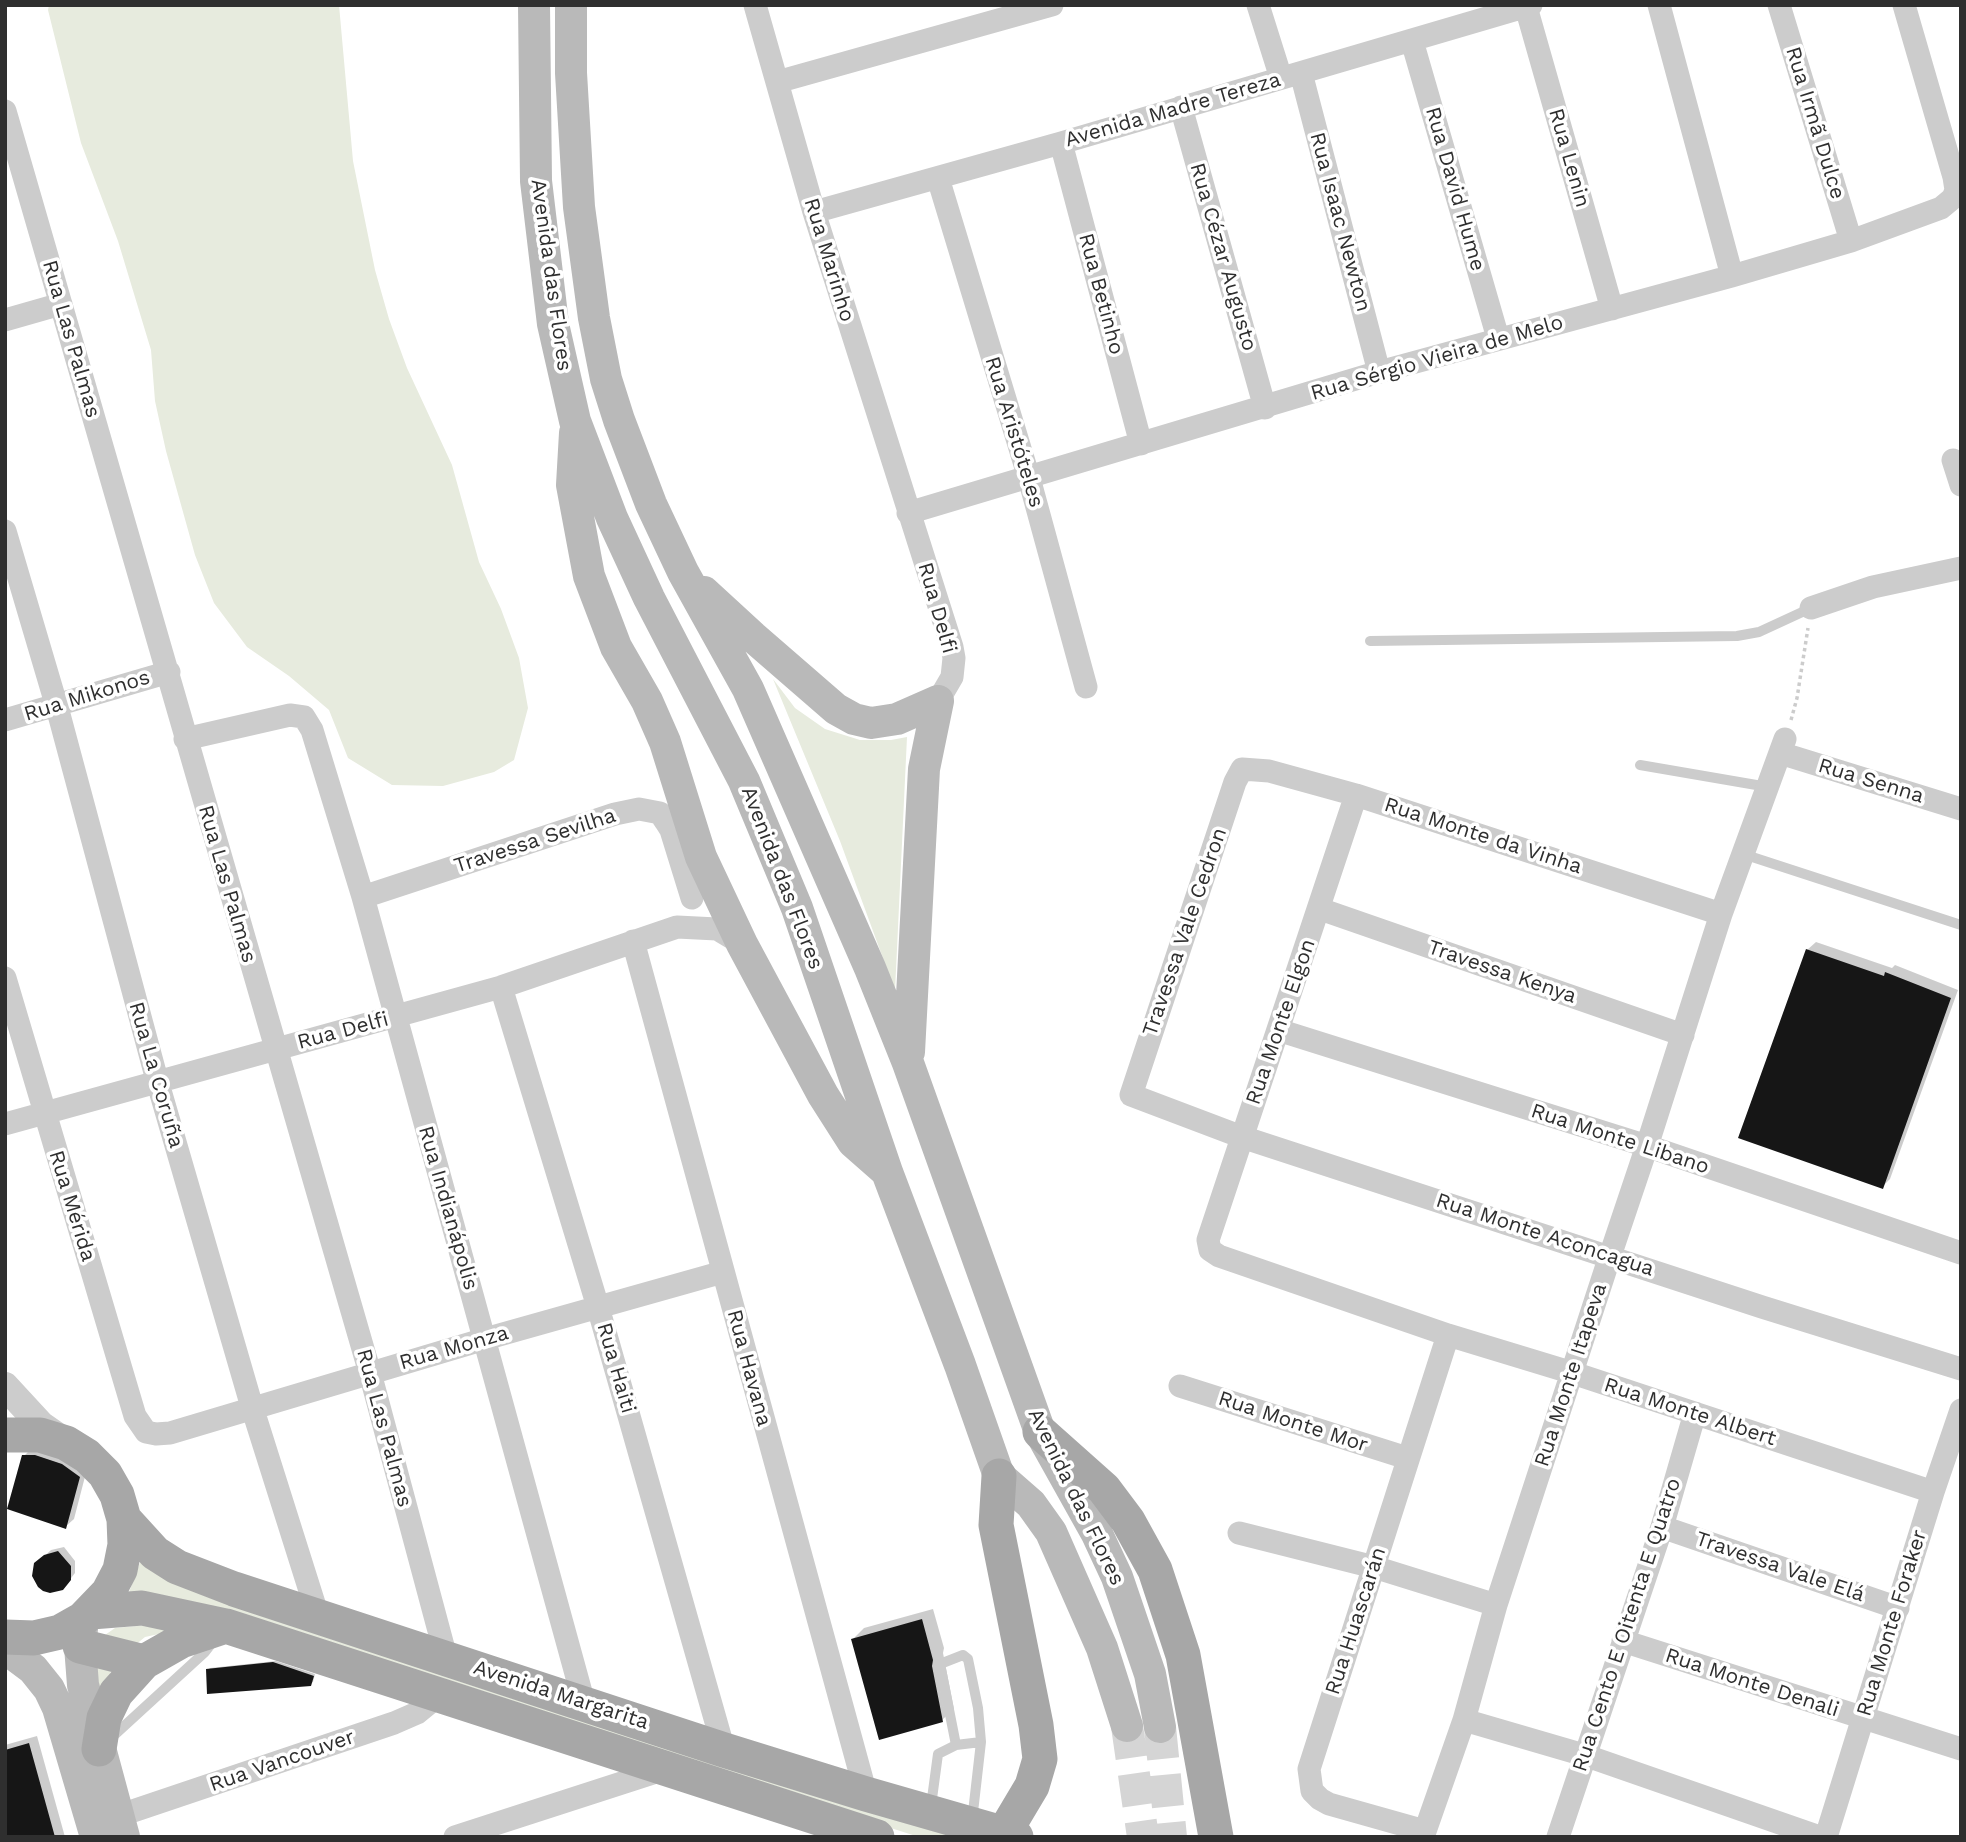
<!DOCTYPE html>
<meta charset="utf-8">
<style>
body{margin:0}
#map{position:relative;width:1966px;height:1842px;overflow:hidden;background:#fff;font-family:"Work Sans",sans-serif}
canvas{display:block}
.frame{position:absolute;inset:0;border:7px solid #2f2f2f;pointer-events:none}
</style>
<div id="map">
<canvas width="1966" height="1842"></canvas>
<div class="frame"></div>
</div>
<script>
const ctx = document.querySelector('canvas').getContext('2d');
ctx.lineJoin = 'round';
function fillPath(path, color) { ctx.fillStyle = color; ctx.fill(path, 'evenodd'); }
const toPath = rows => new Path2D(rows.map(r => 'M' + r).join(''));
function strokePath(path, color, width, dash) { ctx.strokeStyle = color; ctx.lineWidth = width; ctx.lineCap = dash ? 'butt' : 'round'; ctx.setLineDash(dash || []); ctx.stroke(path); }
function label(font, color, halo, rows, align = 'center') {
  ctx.font = font + ' "Work Sans",sans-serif'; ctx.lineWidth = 7; ctx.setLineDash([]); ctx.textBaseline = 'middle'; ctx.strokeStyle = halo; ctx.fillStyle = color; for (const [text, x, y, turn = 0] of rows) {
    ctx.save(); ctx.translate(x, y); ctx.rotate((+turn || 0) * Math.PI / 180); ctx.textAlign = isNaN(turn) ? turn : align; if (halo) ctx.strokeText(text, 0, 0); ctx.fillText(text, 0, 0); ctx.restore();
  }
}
fillPath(toPath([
 [49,5,339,5,353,161,375,270,389,319,407,368,452,465,479,562,501,609,519,658,528,708,514,760,494,772,443,786,392,785,348,758,329,710,289,676,247,647,214,603,195,555,166,451,155,401,151,350,118,241,81,143,48,10],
 [773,679,795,708,825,729,860,740,891,740,907,737,895,991,840,841],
 [142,1557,967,1837,919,1837,480,1697,128,1595],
 [158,1624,177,1630,145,1637,118,1659,111,1671,102,1701,91,1671,95,1642,115,1628]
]), '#e7ebde');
fillPath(toPath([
 [1816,942,1892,968,1895,965,1958,990,1890,1179,1882,1187,1807,950],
 [32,1448,87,1469,74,1519,65,1527,24,1456],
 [64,1547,75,1561,75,1573,68,1582,36,1564,51,1550],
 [933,1609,944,1648,943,1653,954,1709,942,1720,853,1639,864,1628],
 [276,1661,315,1674,313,1682,310,1684,208,1670,210,1668],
 [37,1736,65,1837,5,1837,5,1745]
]), '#0003');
fillPath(toPath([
 [1806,949,1884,976,1885,972,1951,998,1883,1189,1738,1138],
 [22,1455,35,1455,62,1464,80,1477,66,1529,7,1509],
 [58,1551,71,1566,71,1580,63,1590,50,1593,43,1591,38,1587,32,1576,34,1563,44,1555],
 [922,1619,933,1660,932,1666,943,1722,879,1740,851,1639],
 [273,1662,314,1676,311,1686,207,1694,206,1669],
 [29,1743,55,1837,5,1837,5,1750]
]), '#161616');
strokePath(toPath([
 [1127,1726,1143,1837],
 [1160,1727,1171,1837]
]), '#d5d5d5', 32, [32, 16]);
strokePath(toPath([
 [1791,720,1797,698,1808,628]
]), '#ccc', 3.5, [3.5, 3.5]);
strokePath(toPath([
 [1370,641,1737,636,1759,632,1811,608],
 [1640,765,1768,787],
 [1743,854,1961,925],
 [110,1739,205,1652,215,1639],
 [956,1745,940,1664,963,1655,968,1659,978,1708,981,1742,972,1821],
 [931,1806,938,1754,956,1745,981,1742]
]), '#ccc', 10);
strokePath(toPath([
 [755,5,814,212,952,647,954,658,952,677,938,701],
 [1258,5,1281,78],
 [1659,5,1732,276],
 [1779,5,1851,241],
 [1526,7,1612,309],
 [1412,41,1498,338],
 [1301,73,1379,372],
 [777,82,1052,5],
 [1181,107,1265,408],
 [5,111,370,1373,446,1657],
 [1061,143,1141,444],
 [938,178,1029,478,1086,687],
 [814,212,1061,143,1531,5],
 [5,320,61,304],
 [1953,460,1961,485],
 [908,513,1379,372,1732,276,1851,241,1941,208,1953,198,1956,190,1954,177,1904,5],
 [5,531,57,707,157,1080,252,1407,318,1616],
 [1811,608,1873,587,1961,568],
 [5,720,169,672],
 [185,739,290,715,304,717,312,730,363,897,584,1703],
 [1780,753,1961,809],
 [1356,795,1208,1240,1210,1250,1219,1256,1448,1335,1573,1373,1933,1492],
 [363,897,615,814,639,809,660,813,666,822,671,830,692,898],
 [1320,909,1683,1035],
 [1721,914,1356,795,1269,771,1242,769,1235,782,1131,1095,1242,1137,1762,1307,1961,1369],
 [633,941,866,1794],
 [5,978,135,1416,146,1432,156,1434,170,1433,485,1339,723,1272],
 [501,987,598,1307,724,1750],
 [1278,1030,1647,1146,1961,1253],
 [5,1124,501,987,677,927,717,929,742,944],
 [1180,1386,1407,1458],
 [1662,1527,1898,1608],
 [1239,1533,1374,1567,1496,1605],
 [1623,1641,1961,1749],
 [1464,1720,1584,1755,1820,1837],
 [118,1816,394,1723,417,1713,439,1695],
 [1425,1831,1329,1804,1320,1799,1312,1791,1309,1769,1448,1335],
 [455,1837,665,1769],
 [1423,1837,1464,1720,1496,1605,1610,1256,1647,1146,1721,914,1785,739],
 [1558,1837,1662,1527,1695,1413],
 [1826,1837,1933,1492,1961,1410]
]), '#ccc', 23);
strokePath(toPath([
 [5,1386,41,1425,64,1441]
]), '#ccc', 28);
strokePath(toPath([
 [534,5,536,181,553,324,575,421,612,518,649,598,744,781,797,908,887,1172,960,1365,999,1476,1031,1504,1051,1532,1102,1648,1127,1726],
 [571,5,571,73,579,207,594,318,606,379,619,420,651,504,683,572,748,689,870,968,908,1063,1040,1432,1097,1534,1117,1577,1150,1674,1160,1727],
 [575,433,572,485,589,576,616,647,647,701,665,742,701,857,742,944,823,1095,853,1142,886,1171],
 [704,592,753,637,836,709,854,719,871,723,897,719,938,701],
 [909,1052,924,769,938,701],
 [83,1620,80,1646,83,1685,124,1837],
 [5,1648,33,1669,49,1689,58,1708,96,1837]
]), '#b9b9b9', 32);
strokePath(toPath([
 [1040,1432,1104,1489,1128,1521,1155,1570,1183,1655,1216,1837],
 [5,1435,40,1435,66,1443,87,1456,105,1474,117,1495,124,1519,125,1545,120,1570,108,1593,83,1619,60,1632,34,1638,5,1637],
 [999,1476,996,1525,1036,1725,1040,1759,1032,1786,1004,1833],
 [124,1519,155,1553,177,1567,234,1589,724,1750,866,1794,1016,1837],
 [91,1612,142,1608,226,1626,877,1837],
 [80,1646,144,1662],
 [99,1749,104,1718,116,1693,144,1662,181,1641,226,1626]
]), '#a7a7a7', 35);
label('21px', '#2f2f2f', '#fff', [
 ["Avenida Madre Tereza",1173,110,-16],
 ["Rua Irmã Dulce",1815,123,73],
 ["Rua Lenin",1569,158,74],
 ["Rua David Hume",1455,189,74],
 ["Rua Isaac Newton",1340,222,75],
 ["Rua Cézar Augusto",1223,257,74],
 ["Rua Marinho",829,260,73],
 ["Avenida das Flores",551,275,82],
 ["Rua Betinho",1101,294,75],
 ["Rua Las Palmas",71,339,74],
 ["Rua Sérgio Vieira de Melo",1437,358,-16],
 ["Rua Aristóteles",1014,432,73],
 ["Rua Delfi",937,608,74],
 ["Rua Mikonos",87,696,-17],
 ["Rua Senna",1871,781,17],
 ["Rua Monte da Vinha",1483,836,18],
 ["Travessa Sevilha",535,841,-18],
 ["Avenida das Flores",782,878,69],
 ["Rua Las Palmas",227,884,74],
 ["Travessa Vale Cedron",1185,932,-71],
 ["Travessa Kenya",1502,972,19],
 ["Rua Monte Elgon",1281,1022,-71],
 ["Rua Delfi",343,1031,-15],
 ["Rua La Coruña",156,1075,74],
 ["Rua Monte Libano",1620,1139,18],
 ["Rua Mérida",72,1206,73],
 ["Rua Indianápolis",448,1208,74],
 ["Rua Monte Aconcagua",1545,1235,18],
 ["Rua Monza",454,1348,-16],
 ["Rua Haiti",616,1368,74],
 ["Rua Havana",749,1368,75],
 ["Rua Monte Itapeva",1571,1375,-72],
 ["Rua Monte Albert",1690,1412,18],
 ["Rua Monte Mor",1293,1422,18],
 ["Rua Las Palmas",384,1428,75],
 ["Avenida das Flores",1076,1497,64],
 ["Travessa Vale Elá",1780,1567,19],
 ["Rua Huascarán",1356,1621,-72],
 ["Rua Monte Foraker",1892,1623,-73],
 ["Rua Cento E Oitenta E Quatro",1627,1625,-72],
 ["Rua Monte Denali",1752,1683,18],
 ["Avenida Margarita",561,1695,18],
 ["Rua Vancouver",282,1761,-19]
]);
</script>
